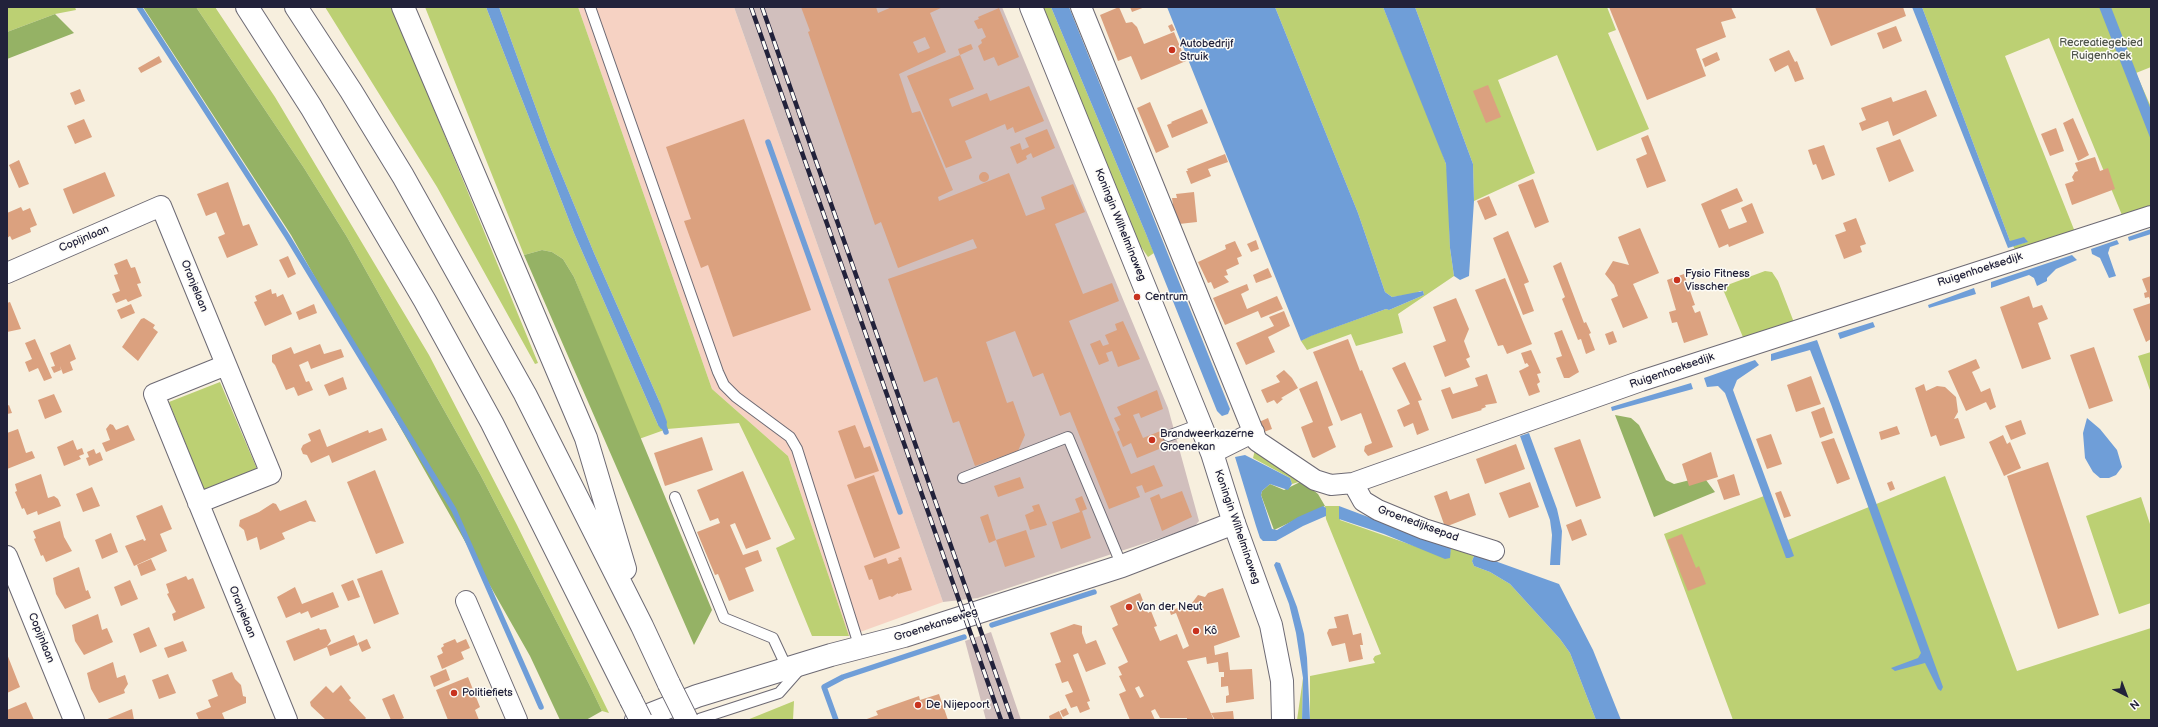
<!DOCTYPE html>
<meta charset="utf-8">
<style>
body{margin:0}
#map{position:relative;width:2158px;height:727px;overflow:hidden;background:#f7efde;font-family:"Balsamiq Sans",sans-serif}
canvas{display:block}
.frame{position:absolute;inset:0;border:8px solid #22223b;pointer-events:none}
.north{position:absolute;left:2106px;top:675px;width:40px;height:40px;-webkit-text-stroke:3px #fdfcf7;paint-order:stroke;rotate:138deg;font-size:11px;font-weight:700;line-height:16px;text-align:center;color:#22223b}
.north::after{content:'';display:block;margin:auto;width:14px;height:18px;background:#22223b;clip-path:polygon(50% 0,100% 100%,50% 72%,0 100%)}
</style>
<div id="map">
<canvas width="2158" height="727"></canvas>
<div class="frame"></div>
<div class="north">N</div>
</div>
<script>
const ctx = document.querySelector('canvas').getContext('2d');
ctx.lineJoin = 'round';
function fillPath(path, color) { ctx.fillStyle = color; ctx.fill(path, 'evenodd'); }
const toPath = rows => new Path2D(rows.map(r => 'M' + r).join(''));
function strokePath(path, color, width, dash) { ctx.strokeStyle = color; ctx.lineWidth = width; ctx.lineCap = dash ? 'butt' : 'round'; ctx.setLineDash(dash || []); ctx.stroke(path); }
function label(font, color, halo, rows, align = 'center') {
  ctx.font = font + ' "Balsamiq Sans",sans-serif'; ctx.lineWidth = 3; ctx.setLineDash([]); ctx.textBaseline = 'middle'; ctx.strokeStyle = halo; ctx.fillStyle = color; for (const [text, x, y, turn = 0] of rows) {
    ctx.save(); ctx.translate(x, y); ctx.rotate((+turn || 0) * Math.PI / 180); ctx.textAlign = isNaN(turn) ? turn : align; if (halo) ctx.strokeText(text, 0, 0); ctx.fillText(text, 0, 0); ctx.restore();
  }
}
fillPath(toPath([
 [578,7,734,7,943,602,849,636,788,456,712,389]
]), '#f6d2c3');
fillPath(toPath([
 [734,7,1002,7,1168,408,1199,521,1194,527,978,598,943,602],
 [991,632,1021,720,986,720,965,641]
]), '#d1bfbd');
fillPath(toPath([
 [7,7,75,7,76,10,55,14,7,32],
 [196,7,215,7,275,97,429,355,517,525,609,713,602,711,589,684,481,476,347,237,304,168],
 [325,7,392,7,538,363,535,364,437,187],
 [425,7,486,7,574,233,658,425,660,403,594,253,549,144,499,7,578,7,712,389,788,456,849,636,812,636,776,548,795,539,739,423,667,429,639,439,574,277,563,259,552,252,542,250,524,255],
 [1040,7,1051,7,1154,253,1148,257,1137,241],
 [1275,7,1383,7,1437,138,1446,164,1448,176,1450,248,1454,276,1398,314,1403,333,1356,346,1351,334,1307,350,1301,341,1310,336,1386,309,1389,310,1424,295,1423,291,1420,291,1414,294,1392,297,1385,292,1358,213],
 [1415,7,1607,7,1616,30,1608,33,1649,129,1597,151,1557,55,1498,80,1535,173,1474,201,1473,164],
 [1922,7,2151,7,2151,67,2136,73,2151,107,2151,211,2124,220,2049,38,2005,56,2075,232,2016,251,2013,246,2027,242,2010,241],
 [1765,271,1772,272,1778,281,1795,325,1745,342,1722,287],
 [2151,352,2151,393,2138,356],
 [220,382,257,469,204,490,169,402],
 [1255,450,1302,481,1292,484,1290,478,1253,458],
 [1945,476,2017,671,2151,628,2151,720,1733,720,1664,534,1764,496,1783,542],
 [2141,497,2151,527,2151,603,2119,614,2086,516],
 [1325,506,1339,506,1340,520,1449,558,1451,548,1474,556,1472,561,1474,566,1490,572,1510,584,1560,639,1570,653,1596,720,1310,720,1310,676,1375,663,1373,659,1375,656,1381,654,1326,519],
 [1303,678,1302,720,1297,720],
 [794,701,793,720,747,720]
]), '#bcd073');
fillPath(toPath([
 [143,7,196,7,304,168,347,237,481,476,589,684,602,711,586,720,560,720,530,656,291,235],
 [55,14,74,33,7,59,7,32],
 [542,250,552,252,563,259,574,277,712,610,694,645,524,255],
 [1615,415,1631,418,1639,425,1666,480,1674,484,1694,479,1706,480,1715,492,1654,517],
 [1302,481,1318,494,1325,506,1274,530,1261,495,1262,491,1270,484,1284,490]
]), '#95b265');
fillPath(toPath([
 [486,7,499,7,549,144,594,253,660,403,667,422,666,428,661,429,658,425,574,233],
 [1051,7,1069,7,1230,409,1228,414,1222,416,1217,411,1146,234],
 [1167,7,1275,7,1358,213,1385,292,1392,297,1423,291,1424,295,1389,310,1386,309,1311,336,1301,341],
 [1383,7,1415,7,1473,164,1474,201,1469,276,1460,280,1454,276,1450,248,1446,164],
 [1912,7,1922,7,2010,241,2024,237,2028,242,2008,248],
 [2099,7,2111,7,2151,110,2151,140],
 [2151,229,2151,234,2129,241,2128,237],
 [2117,240,2119,244,2110,247,2108,253,2116,276,2109,278,2100,258,2092,254,2091,249],
 [2072,255,2077,260,2056,269,2047,278,2047,281,2037,286,2034,278,2029,275,1991,288,1991,282],
 [1974,288,1976,294,1929,308,1928,305],
 [1873,322,1875,327,1840,339,1838,333],
 [1817,340,1943,687,1941,691,1938,689,1925,663,1895,671,1891,668,1918,658,1921,653,1831,404,1810,350,1771,361,1771,354],
 [1755,360,1759,365,1737,380,1733,390,1794,556,1789,558,1786,558,1725,393,1718,386,1707,387,1704,378],
 [1691,383,1693,389,1612,411,1611,407],
 [2087,418,2100,429,2117,450,2122,467,2116,475,2109,478,2100,478,2093,472,2085,458,2083,433],
 [1529,433,1557,509,1562,531,1560,565,1550,565,1552,535,1550,520,1520,436],
 [1245,455,1290,478,1292,484,1288,490,1270,484,1262,491,1261,495,1272,529,1277,530,1298,517,1323,506,1326,508,1326,516,1303,526,1276,541,1263,541,1260,538,1256,526,1235,457],
 [1339,506,1451,548,1450,558,1445,559,1384,534,1339,519],
 [1474,556,1481,556,1559,584,1593,650,1621,720,1596,720,1570,653,1560,639,1510,584,1490,572,1474,566,1472,561],
 [1276,562,1280,563,1297,607,1304,634,1307,658,1310,720,1302,720,1303,678,1296,633,1289,604,1274,565]
]), '#6f9ed8');
strokePath(toPath([
 [139,7,287,236,454,510,541,707],
 [768,142,900,512],
 [662,421,666,432],
 [992,625,1094,592],
 [836,720,824,687,843,677,964,637]
]), '#6f9ed8', 5.5);
fillPath(toPath([
 [801,7,876,7,878,13,892,7,943,7,930,13,946,52,899,74,912,113,920,111,953,190,938,197,939,201,1009,173,1026,216,1045,209,1041,197,1073,184,1085,212,1055,224,1083,294,1112,283,1119,301,1069,321,1131,474,1154,465,1163,486,1145,493,1142,485,1136,487,1140,497,1109,509,1070,412,1060,416,1043,373,1033,377,1015,331,986,342,1007,403,1013,401,1025,435,1018,451,975,466,959,421,953,423,937,377,924,382,888,279,977,248,973,239,898,268,881,222,875,225,808,32,810,31],
 [925,37,930,48,918,53,913,42],
 [1119,7,1126,23,1132,22,1137,27,1144,44,1174,32,1186,61,1141,80,1131,56,1118,61,1100,15],
 [1130,7,1145,7,1132,12],
 [1609,7,1731,7,1736,18,1721,22,1726,37,1696,49,1706,76,1647,100],
 [1815,7,1903,7,1906,16,1831,46],
 [999,8,1019,57,998,66,994,57,984,61,978,46,982,43,981,40,986,37,982,28,978,29,974,21,979,19,978,17],
 [1172,24,1175,30,1171,32,1168,26],
 [1896,26,1902,41,1883,49,1877,33],
 [971,44,973,49,960,55,958,49],
 [1789,50,1795,62,1797,61,1804,79,1795,82,1788,65,1775,72,1769,59],
 [1717,52,1720,60,1705,67,1702,59],
 [960,55,974,89,949,99,952,107,987,93,990,101,1029,86,1044,121,1015,133,1013,127,1007,130,1005,124,965,141,972,158,946,168,907,76],
 [159,56,162,62,141,73,138,68],
 [1488,85,1501,117,1486,123,1473,91],
 [80,89,85,101,75,105,70,93],
 [1926,90,1937,116,1893,136,1888,121,1862,131,1859,123,1866,120,1861,108,1891,97,1893,102],
 [1150,102,1169,147,1156,153,1137,108],
 [1202,109,1208,123,1172,138,1167,125,1172,123,1171,122],
 [2073,118,2089,155,2078,161,2063,123],
 [84,119,92,137,75,144,67,126],
 [744,119,811,310,733,337,708,265,701,268,684,221,691,219,666,147],
 [2056,128,2064,151,2050,156,2041,134],
 [1047,129,1055,148,1033,158,1031,153,1026,156,1027,159,1017,164,1010,147,1020,143,1022,150,1029,147,1025,138],
 [1648,135,1666,181,1647,188,1636,159,1647,154,1641,138],
 [1900,139,1914,171,1889,182,1876,148],
 [1824,145,1835,175,1822,180,1816,164,1813,165,1808,150],
 [1225,154,1228,162,1208,169,1211,176,1191,184,1186,171,1188,171,1187,169],
 [2095,157,2100,171,2108,168,2115,189,2072,205,2065,184,2074,181,2072,177,2075,172,2078,171,2075,163],
 [19,160,29,184,19,188,9,165],
 [105,172,115,196,73,214,63,189],
 '979 177a5 5 0 1 1 10 0a5 5 0 1 1-10 0Z',
 [1533,179,1549,222,1535,228,1518,185],
 [228,182,243,226,249,224,258,245,227,258,218,237,225,234,216,212,206,216,197,194],
 [1737,188,1743,201,1721,210,1729,229,1747,222,1741,208,1752,203,1764,233,1729,247,1728,244,1719,248,1701,204],
 [1194,192,1197,222,1179,224,1179,220,1175,221,1172,198,1177,198,1176,194],
 [1489,196,1497,215,1485,220,1477,201],
 [21,207,23,211,30,208,37,225,30,228,31,232,12,240,10,236,7,238,7,213],
 [1856,218,1866,244,1860,246,1862,252,1844,259,1835,235,1846,231,1843,223],
 [1640,228,1659,273,1633,284,1648,318,1623,328,1611,299,1618,296,1614,285,1605,274,1613,261,1629,265,1618,237],
 [1508,231,1529,282,1524,284,1534,311,1523,315,1493,238],
 [1256,240,1259,249,1251,252,1247,244],
 [1235,241,1242,256,1237,258,1239,264,1226,270,1228,275,1224,276,1229,282,1214,289,1211,282,1208,283,1198,262,1226,249,1225,245],
 [288,256,296,274,288,278,279,260],
 [127,259,131,268,135,267,141,283,137,284,142,296,128,302,126,299,116,303,112,294,120,291,114,275,118,274,114,264],
 [1561,262,1584,323,1586,322,1591,333,1589,334,1595,350,1586,354,1581,339,1578,340,1562,299,1565,297,1553,266],
 [1268,268,1272,277,1256,283,1253,275],
 [1684,274,1695,305,1692,306,1695,313,1700,311,1708,335,1684,343,1677,322,1672,323,1669,312,1676,310,1667,280],
 [2151,276,2151,339,2146,342,2133,309,2151,303,2149,297,2145,298,2144,293,2147,292,2142,279],
 [1505,278,1532,344,1507,354,1503,345,1498,346,1475,290],
 [1247,284,1249,290,1241,294,1247,309,1277,296,1283,309,1261,318,1258,311,1225,325,1213,298],
 [271,289,272,294,276,293,277,297,283,294,292,314,265,326,254,302,257,301,255,296],
 [2029,296,2033,308,2042,305,2048,319,2038,323,2051,359,2022,369,2000,307],
 [1456,298,1469,329,1464,341,1470,357,1466,359,1470,367,1445,377,1433,346,1446,341,1433,307],
 [10,302,21,329,7,332,7,303],
 [131,304,135,313,121,319,117,310],
 [314,304,317,313,299,320,296,312],
 [1284,311,1290,326,1268,337,1275,352,1246,365,1236,343,1274,326,1269,317],
 [144,318,155,325,153,328,158,332,138,361,122,347,141,319],
 [1123,321,1140,359,1118,367,1112,351,1106,353,1109,361,1099,365,1090,344,1100,340,1103,346,1109,344,1105,335,1117,330,1115,324],
 [1562,330,1579,372,1569,378,1564,378,1556,358,1562,356,1554,333],
 [1613,331,1617,342,1609,345,1605,334],
 [35,339,52,378,44,381,38,368,29,372,25,362,32,359,25,343],
 [1348,339,1360,371,1362,370,1393,447,1368,456,1364,451,1365,446,1372,443,1361,413,1341,421,1313,352],
 [70,344,76,359,70,362,73,370,63,374,60,366,61,370,54,373,51,367,55,366,50,353],
 [320,344,324,354,341,349,344,357,311,369,308,361,299,365,306,382,309,381,313,390,298,396,294,387,286,390,275,365,272,362,272,355,291,347,294,354],
 [2094,347,2113,401,2089,409,2070,355],
 [1531,350,1541,373,1537,374,1540,382,1537,384,1540,392,1529,396,1519,371,1529,366,1527,363,1525,364,1521,353],
 [1976,359,1980,368,1972,372,1981,392,1990,388,1996,407,1990,410,1986,402,1966,411,1948,371],
 [1405,362,1422,400,1418,401,1429,430,1417,435,1413,423,1404,427,1397,410,1410,404,1392,368],
 [1284,370,1292,378,1298,388,1281,398,1283,399,1277,404,1274,400,1267,403,1261,390,1280,382,1276,376],
 [1487,374,1497,403,1485,405,1486,407,1481,409,1482,410,1452,419,1441,390,1450,387,1453,394,1478,386,1475,378],
 [1811,376,1821,404,1796,412,1787,385],
 [343,377,347,389,329,396,324,385],
 [1317,381,1333,425,1328,427,1336,447,1314,458,1312,457,1301,427,1313,422,1299,389],
 [1924,384,1926,391,1937,386,1945,387,1956,397,1958,412,1954,419,1958,418,1965,438,1940,446,1936,435,1931,437,1915,388],
 [1157,390,1163,409,1141,418,1139,413,1133,415,1143,438,1163,430,1169,445,1137,458,1131,443,1123,447,1117,432,1120,430,1114,418,1121,415,1117,407],
 [54,394,62,412,45,419,38,400],
 [9,405,12,413,7,414,7,406],
 [1824,407,1833,433,1820,438,1811,412],
 [1268,418,1272,429,1261,433,1257,423],
 [2021,420,2026,434,2011,440,2005,426],
 [110,424,113,425,116,430,128,425,135,440,106,452,102,443,110,440,106,429],
 [855,425,864,448,870,446,879,471,855,479,838,431],
 [1897,426,1900,434,1881,440,1879,432],
 [382,428,387,440,332,463,329,455,311,463,307,455,303,454,301,449,303,445,311,441,308,434,320,429,327,447,368,430,369,433],
 [18,429,26,453,32,451,35,458,7,469,7,433],
 [1771,434,1782,464,1767,469,1756,439],
 [2003,435,2007,444,2010,442,2021,468,2004,476,1989,442],
 [702,437,713,470,665,486,654,453],
 [1834,438,1850,479,1837,484,1821,442],
 [1580,439,1601,498,1576,507,1554,448],
 [73,440,77,450,82,448,84,454,79,456,81,459,64,466,57,447],
 [1516,444,1525,469,1485,484,1476,459],
 [94,449,96,454,100,452,103,460,89,466,86,458,89,457,87,452],
 [1711,452,1718,477,1689,486,1682,464],
 [2048,462,2099,615,2058,629,2007,476],
 [375,470,404,543,376,554,347,482],
 [743,471,771,539,746,549,735,523,730,525,743,555,758,550,762,561,745,568,754,591,729,601,718,574,715,575,697,532,720,523,718,518,710,521,697,490],
 [41,474,48,498,54,496,58,499,61,506,38,515,37,511,27,515,24,508,22,509,15,492,17,491,15,484],
 [1734,474,1740,495,1724,500,1717,480],
 [874,475,900,548,874,558,847,485],
 [1020,477,1024,488,998,497,994,486],
 [1892,481,1895,489,1890,491,1887,483],
 [1530,482,1539,507,1509,518,1499,493],
 [92,487,100,506,83,512,76,494],
 [1182,491,1192,517,1162,531,1150,498,1159,494,1161,499],
 [1447,491,1450,500,1469,493,1476,515,1445,527,1434,496],
 [1781,491,1791,516,1784,518,1775,493],
 [1082,496,1087,509,1082,511,1091,538,1061,549,1052,522,1080,512,1075,499],
 [306,500,316,522,310,521,282,533,285,539,260,550,257,537,247,541,244,530,239,526,240,520,259,512,273,503,276,504,280,511],
 [1039,504,1047,525,1030,530,1025,515,1034,511,1032,506],
 [162,505,172,529,160,534,167,551,134,566,125,546,143,539,144,541,146,540,136,516],
 [988,514,996,540,1026,530,1035,557,1005,567,996,540,989,543,980,517],
 [1581,519,1587,535,1572,541,1566,525],
 [60,521,64,537,72,551,46,562,43,555,41,556,34,539,36,538,33,531],
 [111,533,118,552,102,559,95,540],
 [1682,534,1696,568,1699,566,1706,584,1688,591,1667,540],
 [901,557,912,590,898,594,898,593,892,597,890,596,879,600,872,579,869,580,864,566,886,558,888,564,899,560,898,558],
 [151,559,156,570,141,576,137,565],
 [79,567,86,591,88,590,91,598,65,609,56,594,53,578],
 [382,570,399,614,374,624,357,579],
 [186,576,188,580,193,578,205,608,174,621,172,614,176,612,167,594,169,593,166,584],
 [130,580,138,599,121,606,114,587],
 [353,580,360,597,348,601,341,585],
 [295,587,302,604,333,592,339,607,311,618,308,611,301,614,300,612,286,618,277,597],
 [1223,588,1240,637,1214,646,1215,655,1228,652,1230,670,1252,669,1254,699,1226,703,1226,696,1229,695,1228,686,1221,687,1221,677,1224,677,1224,672,1219,672,1218,662,1207,664,1206,657,1187,661,1214,720,1187,720,1187,718,1160,718,1155,709,1151,711,1155,720,1130,720,1119,694,1126,691,1119,676,1122,675,1118,667,1128,662,1112,628,1118,625,1110,606,1140,593,1148,613,1151,611,1157,626,1154,627,1160,641,1177,634,1183,649,1189,646,1176,613,1171,615,1168,606,1173,604,1175,609,1192,603,1198,595,1205,597,1208,593],
 [1139,686,1144,696,1140,698,1135,688],
 [98,614,102,630,107,628,113,642,84,655,75,641,72,625],
 [1348,614,1353,635,1361,633,1363,645,1360,645,1363,659,1349,662,1345,643,1332,646,1327,633,1329,629,1337,628,1334,617],
 [1074,624,1082,626,1082,633,1086,644,1096,640,1106,664,1086,672,1078,653,1073,655,1090,701,1087,702,1090,709,1080,713,1077,706,1071,708,1065,695,1073,692,1068,681,1062,683,1055,664,1061,662,1050,633],
 [149,627,157,646,140,653,133,634],
 [319,628,320,630,326,629,331,641,327,646,354,635,358,645,330,656,327,647,294,661,286,641],
 [367,639,371,648,362,652,358,643],
 [455,639,457,643,466,639,470,648,461,652,464,659,442,669,437,656,443,653,441,648,444,646,443,644],
 [183,641,187,651,168,658,164,648],
 [7,654,20,687,7,693],
 [113,662,117,678,125,675,128,684,124,690,125,693,99,703,91,689,87,673],
 [446,669,450,680,434,687,430,676],
 [232,672,235,679,241,685,243,696,246,697,246,703,222,713,225,720,199,720,196,713,211,707,208,700,218,696,212,680],
 [168,674,176,693,159,699,152,680],
 [468,677,480,707,475,710,479,720,448,720,436,690],
 [341,685,351,698,349,700,366,718,364,720,326,720,311,706,310,702,326,686,333,693],
 [394,694,404,718,399,720,391,720,382,699],
 [939,694,948,720,864,720,878,715,876,711,919,696,920,700],
 [26,702,34,720,7,720,7,710],
 [1066,708,1069,714,1063,717,1060,711],
 [132,709,134,720,105,720],
 [1059,711,1063,720,1050,720,1049,716],
 [1233,711,1234,720,1215,720,1211,713]
]), '#dba17f');
const service = toPath([
 [590,7,718,372,724,385,736,397,790,437,797,449,860,648],
 [1168,436,1200,424],
 [963,478,1068,437,1122,566],
 [675,497,724,618,773,638,787,668],
 [696,720,779,693,801,668]
]);
const minor = toPath([
 [1081,7,1257,441,1315,480,1331,485,1353,483,1641,381,2151,216],
 [7,273,161,206,271,474,198,503],
 [226,365,154,394,287,720],
 [1212,453,1254,432],
 [1353,483,1363,501,1378,510,1424,529,1494,551],
 [7,556,74,720],
 [466,601,517,720]
]);
const tertiary = toPath([
 [636,720,697,696,831,655,904,636,1122,566,1234,523]
]);
const secondary = toPath([
 [1031,7,1212,453,1234,523,1271,625,1282,681,1283,720]
]);
const motorway = toPath([
 [247,7,311,107,425,301,492,423,631,700],
 [296,7,351,91,403,176,525,394,642,626,669,684],
 [403,7,586,438,625,569]
]);
strokePath(service, '#6d6a74', 12);
strokePath(minor, '#6d6a74', 22);
strokePath(tertiary, '#6d6a74', 24);
strokePath(secondary, '#6d6a74', 24);
strokePath(motorway, '#6d6a74', 24);
strokePath(service, '#fff', 10);
strokePath(minor, '#fff', 20);
strokePath(tertiary, '#fff', 22);
strokePath(secondary, '#fff', 22);
strokePath(motorway, '#fff', 22);
const rail = toPath([
 [751,7,1001,720],
 [762,7,1012,720]
]);
strokePath(rail, '#22223b', 4.5);
strokePath(rail, '#fdfcf7', 3, [9]);
const motorwayBridge = toPath([
 [669,684,687,720],
 [631,700,641,720]
]);
strokePath(motorwayBridge, '#6d6a74', 24, []);
strokePath(motorwayBridge, '#fff', 22);
for (const [x, y, r, color] of [
 [1172,50,4,"#c8321e"],
 [1677,280,4,"#c8321e"],
 [1137,297,4,"#c8321e"],
 [1152,440,4,"#c8321e"],
 [1129,607,4,"#c8321e"],
 [1196,631,4,"#c8321e"],
 [454,693,4,"#c8321e"],
 [918,705,4,"#c8321e"]
]) { const dot = new Path2D(); dot.arc(x, y, r, 0, 2 * Math.PI); ctx.fillStyle = color; ctx.fill(dot); strokePath(dot, '#fdfcf7', 1.5); }
label('11px', '#50564c', '#fdfcf7', [
 ["Recreatiegebied",2101,43],
 ["Ruigenhoek",2101,56]
]);
label('11px', '#22223b', '#fdfcf7', [
 ["Autobedrijf",1180,44],
 ["Struik",1180,57],
 ["Fysio Fitness",1685,274],
 ["Visscher",1685,287],
 ["Centrum",1145,297],
 ["Brandweerkazerne",1160,434],
 ["Groenekan",1160,447],
 ["Van der Neut",1137,607],
 ["Kô",1204,631],
 ["Politiefiets",462,693],
 ["De Nijepoort",926,705]
], 'left');
label('11px', '#22223b', '#fdfcf7', [
 ["Koningin Wilhelminaweg",1120,225,68],
 ["Copijnlaan",84,239,-23],
 ["Ruigenhoeksedijk",1980,270,-18],
 ["Oranjelaan",194,286,68],
 ["Ruigenhoeksedijk",1672,371,-19],
 ["Groenedijksepad",1418,524,20],
 ["Koningin Wilhelminaweg",1237,527,71],
 ["Oranjelaan",242,612,68],
 ["Groenekanseweg",936,625,-18],
 ["Copijnlaan",41,638,68]
]);
</script>
